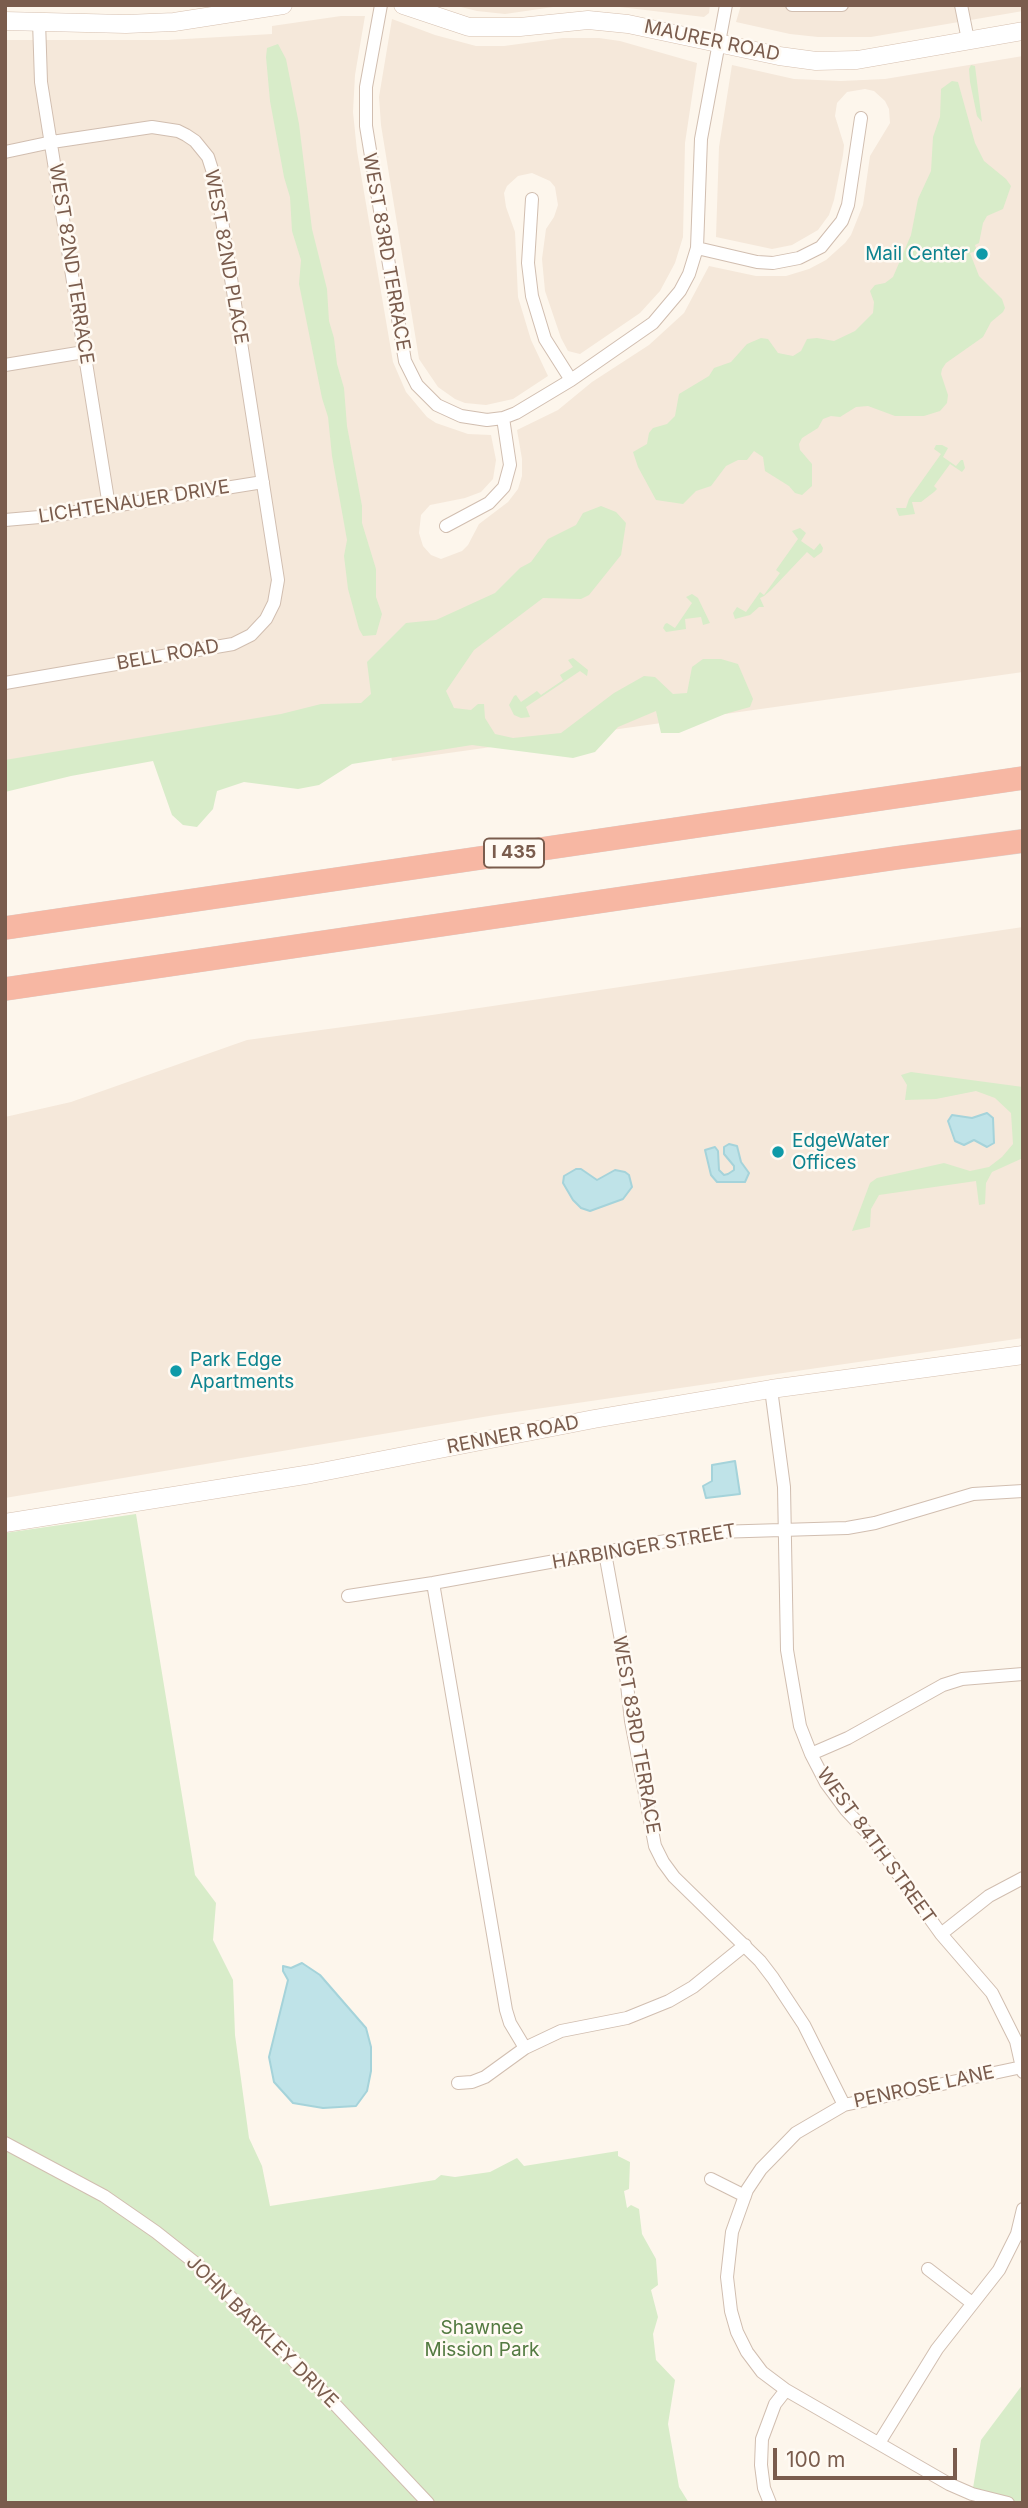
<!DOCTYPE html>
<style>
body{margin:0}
#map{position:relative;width:1028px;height:2508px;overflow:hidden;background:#fdf6ec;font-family:Inter,sans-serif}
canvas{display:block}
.frame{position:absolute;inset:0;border:7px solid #7a5c4d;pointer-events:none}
.scale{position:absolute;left:773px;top:2448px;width:184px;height:32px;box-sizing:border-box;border:4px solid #7a5c4d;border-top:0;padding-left:9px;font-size:21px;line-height:24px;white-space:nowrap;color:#7a5c4d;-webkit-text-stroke:5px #fffaf3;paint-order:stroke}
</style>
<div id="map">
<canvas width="1028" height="2508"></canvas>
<div class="frame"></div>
<div class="scale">100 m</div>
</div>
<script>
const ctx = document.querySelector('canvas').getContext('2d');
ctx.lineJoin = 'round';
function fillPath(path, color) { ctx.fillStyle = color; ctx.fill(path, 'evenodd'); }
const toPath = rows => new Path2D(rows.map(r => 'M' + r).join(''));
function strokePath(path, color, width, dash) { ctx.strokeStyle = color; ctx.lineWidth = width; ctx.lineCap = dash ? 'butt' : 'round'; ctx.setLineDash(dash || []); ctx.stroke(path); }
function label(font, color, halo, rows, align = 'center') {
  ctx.font = font + ' Inter,sans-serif'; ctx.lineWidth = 5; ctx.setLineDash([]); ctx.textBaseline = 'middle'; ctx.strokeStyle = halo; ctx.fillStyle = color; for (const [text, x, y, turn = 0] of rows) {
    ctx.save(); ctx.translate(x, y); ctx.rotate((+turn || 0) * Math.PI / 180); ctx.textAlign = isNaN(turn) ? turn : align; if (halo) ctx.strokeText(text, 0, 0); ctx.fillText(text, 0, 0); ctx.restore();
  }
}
fillPath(toPath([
 [453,5,567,5,505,14,477,11],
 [603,5,710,5,709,13,704,17],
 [741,5,1023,5,1023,11,871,37,818,37,790,34,736,22],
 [341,16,365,16,355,75,353,112,357,151,393,362,406,392,427,417,436,423,468,434,491,435,496,460,493,479,481,492,465,498,430,505,421,515,419,533,423,546,431,555,441,559,462,551,468,545,479,524,508,502,518,489,522,476,522,459,517,430,558,410,592,382,649,345,684,313,709,266,756,276,786,276,809,269,826,260,845,243,851,235,863,205,870,156,890,123,889,109,885,101,874,91,865,89,847,92,837,103,835,116,844,145,843,155,834,200,829,215,818,230,792,245,772,249,716,237,719,147,732,65,794,79,841,81,885,79,1023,56,1023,672,392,761,383,712,5,767,5,40,168,40,272,34,272,26],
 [392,19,435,35,476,46,504,46,563,38,599,38,620,41,697,63,685,143,683,237,675,263,660,291,640,313,580,354,568,351,561,338,545,291,542,259,546,229,554,217,558,205,555,187,550,181,532,173,518,176,507,186,504,193,506,207,515,232,518,297,531,340,548,376,513,399,486,405,465,403,455,399,438,387,419,359,381,125,379,97],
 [1023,927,1023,1338,495,1415,5,1498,5,1117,71,1102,247,1040,432,1015]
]), '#f5e8da');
fillPath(toPath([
 [278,44,286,59,299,124,312,229,327,289,329,321,334,338,337,364,344,388,347,426,362,506,362,523,376,569,376,597,382,614,376,635,363,636,359,629,348,589,344,556,347,540,332,456,328,417,322,398,299,284,301,260,292,231,290,197,284,177,270,101,266,57,267,48],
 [971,65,975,66,982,122,977,116,970,82,969,69],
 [952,81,958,82,975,143,984,161,1006,179,1011,186,1003,209,987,216,983,223,979,243,975,245,977,251,970,253,979,276,1002,299,1005,308,1003,312,991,322,983,337,946,363,942,369,941,374,948,395,947,403,940,411,924,416,895,416,868,406,856,407,840,417,831,416,823,419,818,428,802,438,799,444,800,450,812,464,812,486,802,495,795,493,789,486,765,471,763,457,754,451,747,460,738,460,726,466,711,486,696,491,683,504,656,500,638,467,633,452,647,444,649,433,653,428,667,424,675,416,679,394,709,376,714,368,731,362,747,344,761,338,768,339,778,353,793,356,801,351,807,339,817,338,834,341,855,331,873,313,874,302,870,291,875,285,885,283,893,277,911,235,918,199,931,171,933,137,940,117,941,89],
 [936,445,942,445,948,448,943,457,956,466,961,460,963,460,965,468,962,472,950,464,934,486,937,489,934,492,921,502,912,502,915,514,899,516,896,508,906,508,909,499,941,454,934,449],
 [601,506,616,512,626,523,621,555,589,595,581,599,543,598,474,650,446,691,454,708,471,710,478,704,484,704,485,718,495,734,513,738,561,733,614,693,644,676,655,677,673,694,687,693,692,667,703,659,721,659,738,664,753,699,750,707,725,714,679,733,661,733,656,711,618,727,595,752,573,758,472,745,352,764,319,785,298,789,244,782,217,791,213,809,197,827,183,825,172,815,153,761,71,776,5,792,5,760,281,714,321,704,361,703,371,694,367,662,406,623,436,620,495,593,520,568,531,562,548,539,576,525,583,513],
 [800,528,806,533,801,541,814,550,820,543,823,548,822,552,814,558,807,552,771,590,764,596,760,598,764,607,759,607,750,615,735,619,733,613,737,607,746,612,760,592,764,595,780,573,776,570,798,539,792,531],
 [692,594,698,598,710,623,703,625,701,617,685,619,686,629,666,632,663,628,665,624,667,623,675,628,692,603,686,597],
 [573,658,588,670,587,676,580,671,526,707,530,717,521,718,514,715,509,705,514,696,516,695,521,702,537,691,541,695,563,680,560,675,573,667,568,660],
 [911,1072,1023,1087,1023,1158,992,1172,986,1183,985,1204,979,1205,976,1181,879,1195,871,1209,870,1227,852,1231,870,1183,877,1178,944,1163,970,1171,989,1167,1002,1157,1013,1144,1011,1113,995,1098,976,1091,936,1099,905,1100,907,1085,901,1075],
 [136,1514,195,1875,216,1903,213,1940,233,1980,235,2035,249,2138,262,2166,270,2206,435,2180,441,2175,455,2177,490,2172,517,2158,524,2166,618,2151,618,2156,630,2162,629,2189,624,2191,627,2208,631,2205,639,2209,642,2234,656,2259,658,2285,651,2290,658,2317,653,2334,656,2360,675,2380,668,2424,679,2487,689,2503,5,2503,5,1533],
 [1023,2384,1023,2503,1008,2503,972,2494,981,2440]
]), '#d8ecc9');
const water = toPath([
 [987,1113,993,1118,994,1143,987,1147,974,1140,964,1145,955,1141,948,1121,952,1115,972,1118,987,1113],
 [729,1144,737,1146,741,1162,749,1173,745,1182,717,1182,711,1175,705,1150,715,1147,718,1151,719,1170,724,1175,728,1174,734,1170,734,1166,724,1154,724,1147,729,1144],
 [576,1169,581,1169,597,1180,615,1170,625,1172,629,1175,632,1187,623,1199,590,1211,581,1208,573,1200,563,1183,564,1176,576,1169],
 [735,1461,740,1494,706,1498,703,1486,712,1481,712,1465,735,1461],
 [302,1963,320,1975,366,2028,371,2047,371,2071,367,2091,356,2106,323,2108,293,2103,274,2082,269,2057,288,1980,283,1971,283,1966,291,1968,302,1963]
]);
fillPath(water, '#bfe3e8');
strokePath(water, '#a5d3da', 2);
const street = toPath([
 [381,5,366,87,366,126,405,361,417,385,437,405,461,416,487,420,503,418,516,413,571,380,653,323,680,291,689,274,697,248,701,139,726,5],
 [792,5,842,5],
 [961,5,968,40],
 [39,21,41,82,109,506],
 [5,152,52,142,152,127,178,131,186,135,195,141,208,157,216,182,278,580,274,603,266,619,251,635,233,644,5,683],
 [532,199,528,263,532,296,545,339,571,380],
 [697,248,757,262,773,263,799,258,821,247,842,221,848,205,861,118],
 [5,365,84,352],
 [5,520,51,516,263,482],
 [446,526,489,503,504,487,510,465,503,418],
 [771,1389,784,1487,787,1650,800,1726,811,1754,826,1783,846,1810,873,1839,941,1934,992,1993,1016,2041,1023,2072],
 [605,1553,624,1657,631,1721,655,1846,663,1862,674,1877,760,1961,773,1978,804,2025,844,2105],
 [433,1583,506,2010,510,2023,525,2048],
 [348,1596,433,1583,716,1532,847,1528,875,1523,973,1494,1023,1491],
 [811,1754,848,1738,943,1685,962,1679,1023,1674],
 [941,1934,989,1896,1023,1878],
 [458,2083,472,2082,485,2077,525,2048,561,2031,627,2018,669,2001,693,1987,745,1945],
 [5,2143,104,2196,156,2232,199,2266,276,2342,428,2503],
 [711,2179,745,2196],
 [928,2269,972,2303],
 [879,2443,937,2349,999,2270,1017,2234,1023,2209],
 [770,2503,764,2488,761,2465,762,2439,775,2404,786,2390],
 [1008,2503,972,2494,949,2484,786,2390,762,2372,747,2352,737,2332,731,2311,727,2277,732,2232,747,2190,761,2169,796,2133,844,2105,1022,2067]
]);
const secondary = toPath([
 [403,5,469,27,520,27,588,20,628,24,779,56,816,61,857,60,1023,31],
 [5,21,126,24,174,22,283,5],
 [5,1523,311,1474,594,1419,771,1389,1023,1355]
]);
const highway = toPath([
 [5,928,1023,778],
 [5,989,896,858,1023,841]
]);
strokePath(street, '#d1beb0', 14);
strokePath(secondary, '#d6c0b0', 19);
strokePath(highway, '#dad1cd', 24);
strokePath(street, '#fff', 12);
strokePath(secondary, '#fff', 18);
strokePath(highway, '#f7b7a3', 23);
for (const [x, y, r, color] of [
 [982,254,7,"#0f9aa8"],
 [778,1152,7,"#0f9aa8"],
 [176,1371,7,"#0f9aa8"]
]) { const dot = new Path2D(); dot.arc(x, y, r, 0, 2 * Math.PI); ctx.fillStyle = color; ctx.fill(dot); strokePath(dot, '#fffaf3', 2.5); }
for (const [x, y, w] of [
 [514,853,60]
]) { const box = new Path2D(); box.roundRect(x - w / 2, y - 14.5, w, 29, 5); ctx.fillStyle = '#fffaf3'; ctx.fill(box); strokePath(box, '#7a5c4d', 2); }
label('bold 18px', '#7a5c4d', null, [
 ["I 435",514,853]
]);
label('19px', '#7a5c4d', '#fffaf3', [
 ["MAURER ROAD",712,41,12],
 ["WEST 83RD TERRACE",386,252,80],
 ["WEST 82ND PLACE",226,257,80],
 ["WEST 82ND TERRACE",71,264,81],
 ["LICHTENAUER DRIVE",134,502,-9],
 ["BELL ROAD",168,655,-10],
 ["RENNER ROAD",513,1435,-11],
 ["HARBINGER STREET",644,1547,-10],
 ["WEST 83RD TERRACE",636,1735,80],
 ["WEST 84TH STREET",876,1846,54],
 ["PENROSE LANE",924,2087,-12],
 ["JOHN BARKLEY DRIVE",262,2332,45]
]);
label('19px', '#0d838f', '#fffaf3', [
 ["Mail Center",968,254,"right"],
 ["EdgeWater",792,1141],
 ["Offices",792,1163],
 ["Park Edge",190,1360],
 ["Apartments",190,1382]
], 'left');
label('19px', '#537a41', '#fffaf3', [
 ["Shawnee",482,2328],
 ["Mission Park",482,2350]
]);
</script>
